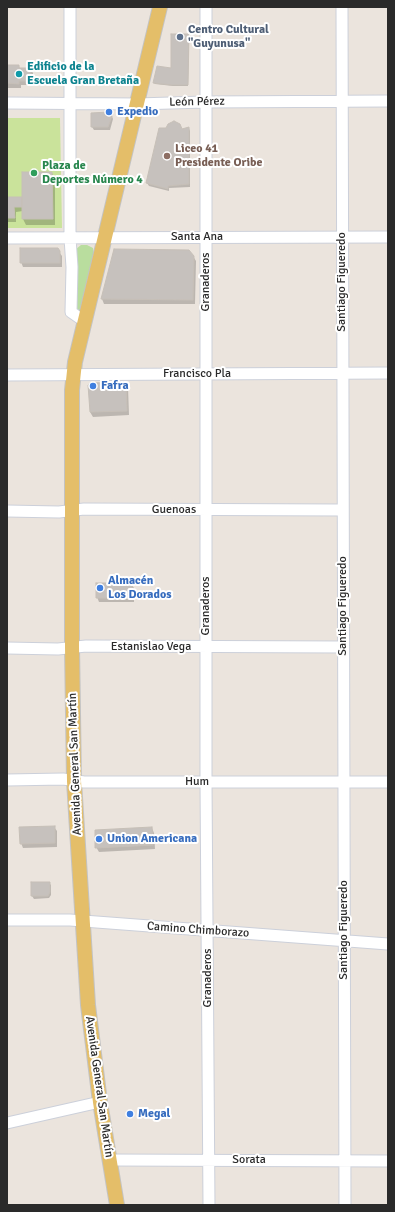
<!DOCTYPE html>
<meta charset="utf-8">
<style>
body{margin:0}
#map{position:relative;width:395px;height:1212px;overflow:hidden;background:#ebe4dd;font-family:Signika,sans-serif}
canvas{display:block}
.frame{position:absolute;inset:0;border:8px solid #2a2a2a;pointer-events:none}
</style>
<div id="map">
<canvas width="395" height="1212"></canvas>
<div class="frame"></div>
</div>
<script>
const ctx = document.querySelector('canvas').getContext('2d');
ctx.lineJoin = 'round';
function fillPath(path, color) { ctx.fillStyle = color; ctx.fill(path, 'evenodd'); }
const toPath = rows => new Path2D(rows.map(r => 'M' + r).join(''));
function strokePath(path, color, width, dash) { ctx.strokeStyle = color; ctx.lineWidth = width; ctx.lineCap = dash ? 'butt' : 'round'; ctx.setLineDash(dash || []); ctx.stroke(path); }
function label(font, color, halo, rows, align = 'center') {
  ctx.font = font + ' Signika,sans-serif'; ctx.lineWidth = 4; ctx.setLineDash([]); ctx.textBaseline = 'middle'; ctx.strokeStyle = halo; ctx.fillStyle = color; for (const [text, x, y, turn = 0] of rows) {
    ctx.save(); ctx.translate(x, y); ctx.rotate((+turn || 0) * Math.PI / 180); ctx.textAlign = isNaN(turn) ? turn : align; if (halo) ctx.strokeText(text, 0, 0); ctx.fillText(text, 0, 0); ctx.restore();
  }
}
fillPath(toPath([
 [81,245,87,245,93,248,94,254,81,310,79,311,75,309,76,249]
]), '#b9dd9e');
fillPath(toPath([
 [7,118,60,118,62,228,7,228]
]), '#cae39b');
fillPath(toPath([
 [189,36,188,86,173,86,155,84,154,83,172,69],
 [19,66,20,69,30,69,33,73,33,85,21,85,21,88,7,88,7,67],
 [112,116,113,119,110,130,94,130,92,127],
 [189,128,190,131,190,187,169,188,169,191,149,186,147,183,182,130],
 [52,173,55,179,55,225,26,225,23,219,23,211,16,212,16,222,7,222,7,198,23,198],
 [57,249,62,256,62,267,23,267,21,262],
 [114,250,193,256,196,261,195,304,104,304,102,299],
 [125,383,128,387,129,415,93,417,90,412,89,385],
 [131,584,134,588,134,602,99,602,97,597],
 [54,827,57,831,57,847,23,848,21,843],
 [152,828,154,833,155,849,99,852,96,847],
 [49,883,51,885,51,895,49,898,34,899,32,896]
]), '#0003');
const building = toPath([
 [171,34,189,34,188,85,172,85,153,83,157,66,171,68,171,34],
 [7,65,19,65,19,68,31,68,31,81,19,81,19,84,7,83,7,65],
 [109,112,112,116,108,127,91,127,91,113,109,112],
 [174,121,180,124,182,129,189,127,189,184,168,186,168,189,146,183,159,128,166,128,168,124,174,121],
 [22,172,52,172,53,219,22,219,22,172],
 [7,197,22,197,22,207,14,207,15,218,7,218,7,197],
 [20,248,58,248,60,251,60,263,20,263,20,248],
 [114,249,189,250,194,256,193,300,101,299,114,249],
 [126,382,127,411,90,412,88,385,91,383,126,382],
 [96,583,132,583,132,598,96,598,96,583],
 [55,826,55,843,20,844,19,827,55,826],
 [152,827,153,845,95,848,95,830,152,827],
 [31,882,50,882,50,892,48,896,31,896,31,882]
]);
fillPath(building, '#c6c1bd');
strokePath(building, '#c6bfb7', 1);
const minor = toPath([
 [70,7,70,238,72,267,71,312,84,321],
 [206,7,206,782,209,1205],
 [342,7,345,1205],
 [7,103,137,104,205,102,388,101],
 [7,238,388,237],
 [7,375,388,373],
 [7,511,59,512,84,509,342,510],
 [7,648,58,649,86,646,343,647],
 [7,780,63,779,84,782,388,782],
 [7,920,70,920,388,944],
 [7,1123,100,1102],
 [109,1160,388,1161]
]);
const major = toPath([
 [117,1205,100,1102,88,1005,74,781,72,647,72,390,75,362,160,7]
]);
strokePath(minor, '#ccd0da', 13);
strokePath(major, '#c3c3c3', 16);
strokePath(minor, '#fff', 11);
strokePath(major, '#e4be69', 14);
for (const [x, y, r, color] of [
 [180,37,4,"#5c6f8a"],
 [19,74,4,"#0f9aa8"],
 [109,112,4,"#3f7fe0"],
 [167,156,4,"#8d6e63"],
 [34,173,4,"#2e9e5b"],
 [93,386,4,"#3f7fe0"],
 [100,588,4,"#3f7fe0"],
 [99,839,4,"#3f7fe0"],
 [130,1114,4,"#3f7fe0"]
]) { const dot = new Path2D(); dot.arc(x, y, r, 0, 2 * Math.PI); ctx.fillStyle = color; ctx.fill(dot); strokePath(dot, '#fff', 1.5); }
label('bold 12px', '#4e5e75', '#fff', [
 ["Centro Cultural",188,30],
 ["\"Guyunusa\"",188,44]
], 'left');
label('bold 12px', '#0d838f', '#fff', [
 ["Edificio de la",27,67],
 ["Escuela Gran Bretaña",27,81]
], 'left');
label('12px', '#2a2a2a', '#fff', [
 ["León Pérez",197,102,-1],
 ["Santa Ana",197,237],
 ["Granaderos",206,282,-90],
 ["Santiago Figueredo",342,282,-90],
 ["Francisco Pla",197,374],
 ["Guenoas",174,510],
 ["Granaderos",206,606,-90],
 ["Santiago Figueredo",343,606,-90],
 ["Estanislao Vega",151,647],
 ["Avenida General San Martín",75,764,-92],
 ["Hum",197,782],
 ["Camino Chimborazo",198,930,4],
 ["Santiago Figueredo",344,930,-90],
 ["Granaderos",208,978,-90],
 ["Avenida General San Martín",99,1087,82],
 ["Sorata",249,1160]
]);
label('bold 12px', '#366cbe', '#fff', [
 ["Expedio",117,112],
 ["Fafra",101,386],
 ["Almacén",108,581],
 ["Los Dorados",108,595],
 ["Union Americana",107,839],
 ["Megal",138,1114]
], 'left');
label('bold 12px', '#785e54', '#fff', [
 ["Liceo 41",175,149],
 ["Presidente Oribe",175,163]
], 'left');
label('bold 12px', '#27864d', '#fff', [
 ["Plaza de",42,166],
 ["Deportes Número 4",42,180]
], 'left');
</script>
